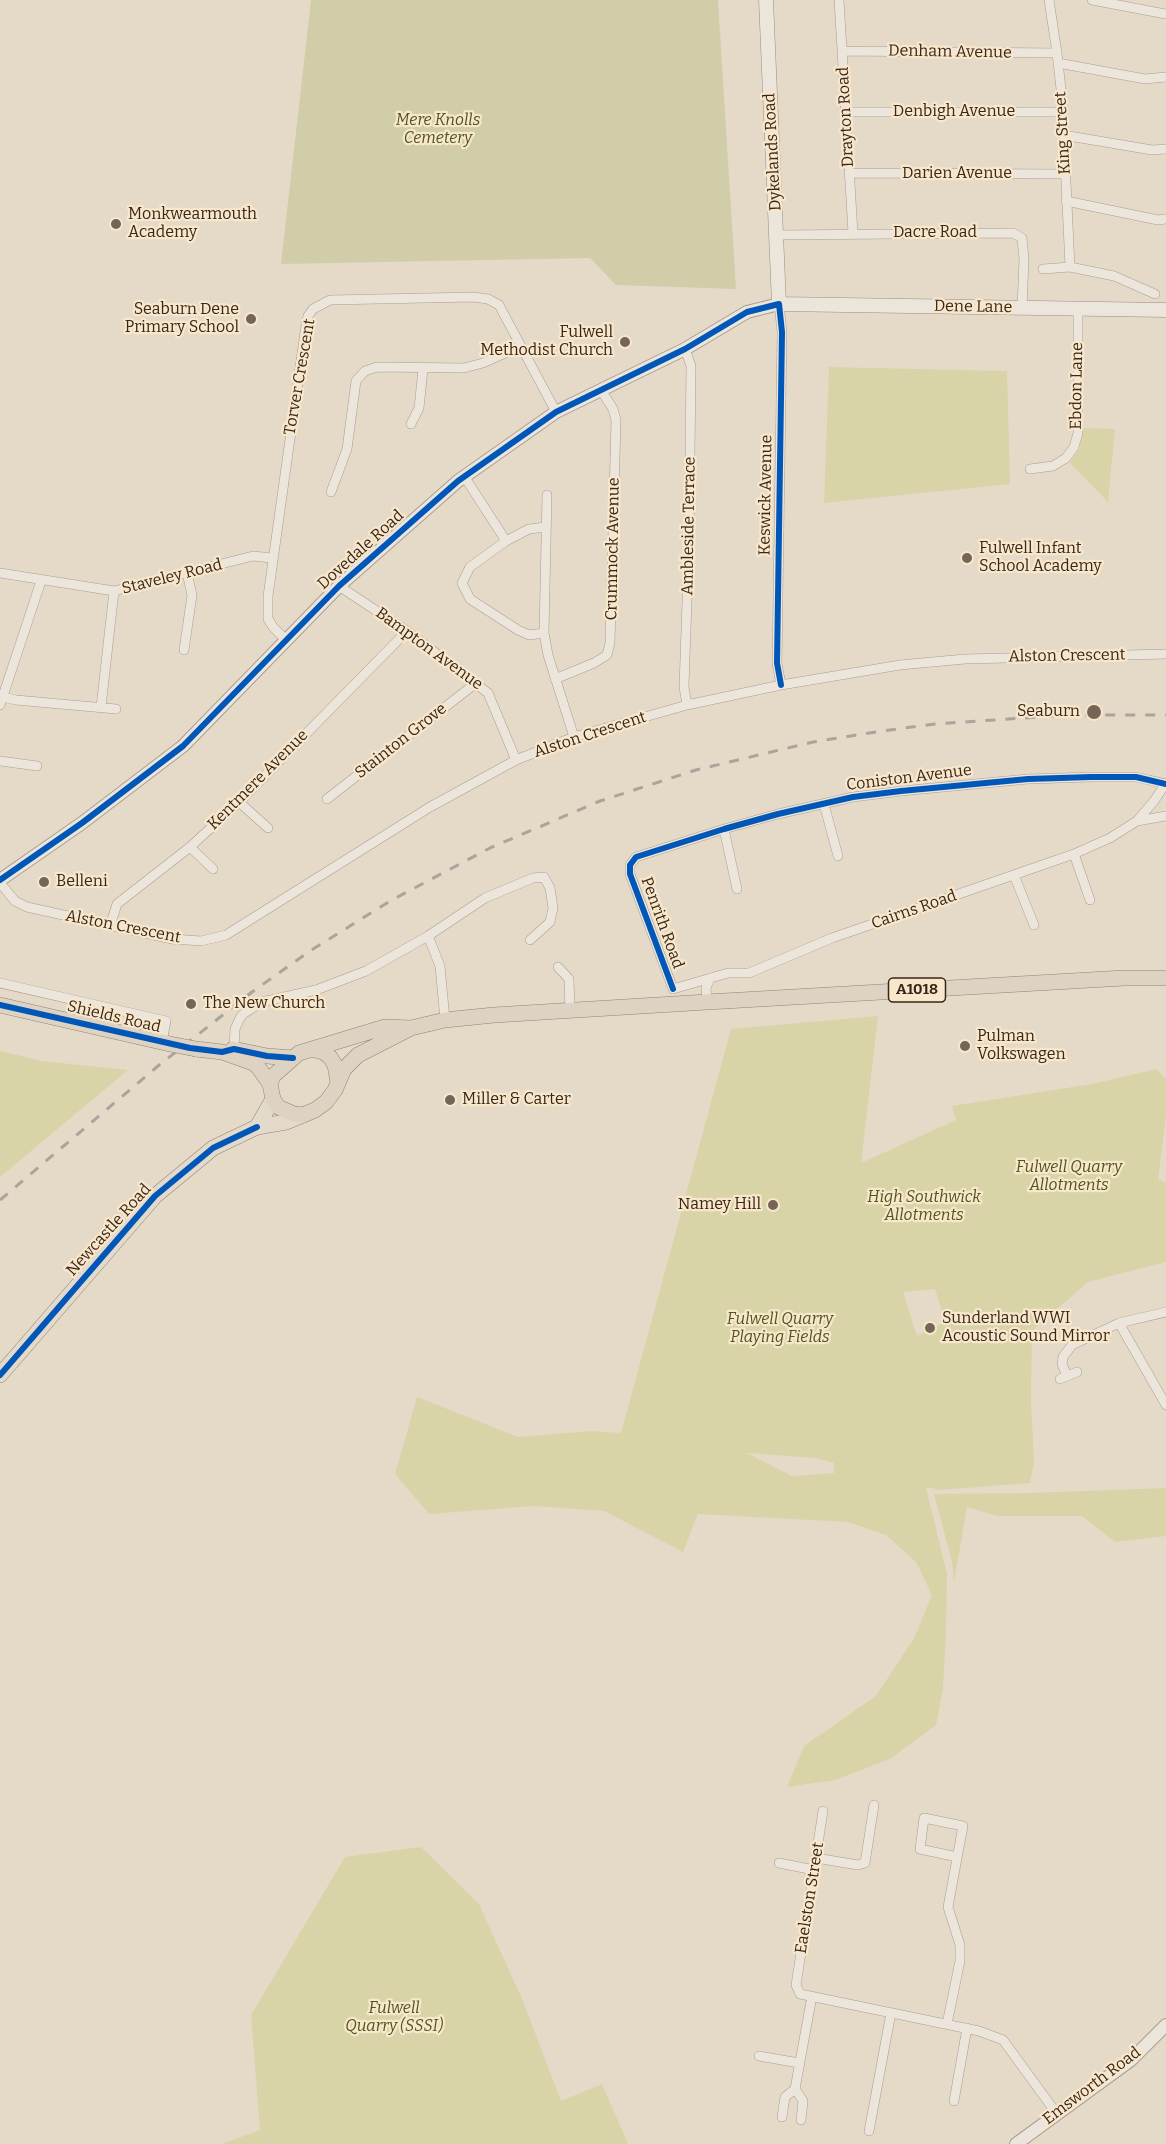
<!DOCTYPE html>
<style>
body{margin:0}
canvas{display:block;background:#e5d9c8}
</style>
<canvas width="1166" height="2144"></canvas>
<script>
const ctx = document.querySelector('canvas').getContext('2d');
ctx.lineJoin = 'round';
function fillPath(path, color) { ctx.fillStyle = color; ctx.fill(path, 'evenodd'); }
const toPath = rows => new Path2D(rows.map(r => 'M' + r).join(''));
function strokePath(path, color, width, dash) { ctx.strokeStyle = color; ctx.lineWidth = width; ctx.lineCap = dash ? 'butt' : 'round'; ctx.setLineDash(dash || []); ctx.stroke(path); }
function label(font, color, halo, rows, align = 'center') {
  ctx.font = font + ' Bitter,serif'; ctx.lineWidth = 4.5; ctx.setLineDash([]); ctx.textBaseline = 'middle'; ctx.strokeStyle = halo; ctx.fillStyle = color; for (const [text, x, y, turn = 0] of rows) {
    ctx.save(); ctx.translate(x, y); ctx.rotate((+turn || 0) * Math.PI / 180); ctx.textAlign = isNaN(turn) ? turn : align; if (halo) ctx.strokeText(text, 0, 0); ctx.fillText(text, 0, 0); ctx.restore();
  }
}
fillPath(toPath([
 [829,367,1007,371,1010,484,824,503],
 [1083,428,1115,429,1108,502,1070,463,1080,448],
 [878,1016,861,1163,956,1120,952,1106,1092,1084,1157,1069,1166,1079,1166,1116,1158,1179,1166,1183,1166,1262,1088,1282,1032,1331,1031,1401,1034,1462,1030,1483,939,1490,926,1487,947,1574,946,1633,943,1689,936,1725,890,1759,835,1780,787,1787,804,1746,876,1696,914,1638,932,1595,916,1562,886,1535,848,1522,698,1514,683,1552,604,1511,534,1506,429,1514,395,1474,417,1397,518,1437,591,1431,621,1433,731,1029],
 [935,1289,945,1322,917,1336,903,1292],
 [747,1453,816,1458,834,1463,834,1473,792,1476],
 [0,1051,42,1061,128,1070,0,1177],
 [1166,1488,1166,1536,1115,1542,1082,1516,997,1516,967,1507,954,1582,952,1562,934,1494,1028,1493],
 [421,1847,479,1904,523,2001,561,2101,602,2084,628,2144,222,2144,260,2130,251,2015,345,1857]
]), '#d9d4a8');
fillPath(toPath([
 [311,0,718,0,736,289,616,285,590,258,281,264]
]), '#d2cda9');
const minor = toPath([
 [839,0,853,233],
 [1049,0,1057,53,1062,98,1070,267],
 [1092,0,1166,14],
 [842,51,1057,53],
 [1058,63,1145,79,1166,77],
 [846,112,1062,112],
 [1063,135,1152,150,1166,149],
 [850,173,1065,174],
 [1066,201,1158,220,1166,219],
 [777,235,1013,233,1022,238,1024,259,1022,308],
 [1043,269,1070,267,1114,276,1155,294],
 [779,304,782,332,777,663,781,685],
 [685,349,691,366,689,544,684,687,687,705],
 [411,424,419,408,423,369],
 [1030,469,1053,466,1066,458,1074,447,1078,433,1078,308],
 [464,476,506,541],
 [331,492,347,449,356,381,365,371,377,367,464,368,483,363,521,346],
 [547,495,544,633,548,655,574,737],
 [0,573,114,591,253,556,272,558],
 [339,586,407,631,488,693,516,760],
 [544,633,529,635,518,630,470,599,462,583,470,567,506,541,529,529,546,527],
 [287,641,273,627,268,619,268,596,306,325,308,316,313,309,330,300,473,297,488,299,499,305,556,412],
 [184,650,192,595,187,573],
 [555,679,594,663,607,655,610,643,616,420,613,409,601,390],
 [3,697,16,700,116,709],
 [0,705,41,581],
 [101,707,114,591],
 [0,761,37,766],
 [1166,783,1154,801,1137,821,1166,816],
 [327,799,476,683],
 [239,802,268,828],
 [824,804,838,856],
 [724,829,737,889],
 [190,847,213,869],
 [1074,854,1090,900],
 [1014,875,1034,925],
 [0,883,15,901,27,907,172,939,201,941,226,935,430,807,516,760,574,737,687,705,781,685,900,665,965,659,1166,654],
 [110,926,117,904,190,847,239,802,407,631],
 [428,936,440,966,445,1020],
 [558,967,569,979,570,1011],
 [0,983,166,1021,162,1042],
 [673,989,630,874,630,865,636,857,724,829,778,814,853,797,901,791,1028,779,1091,777,1136,777,1166,784],
 [673,989,728,973,749,973,832,938,1074,854,1110,838,1137,821],
 [707,1002,706,988,710,978],
 [234,1049,235,1029,240,1018,243,1014,262,1002,316,990,366,971,428,936,485,898,533,878,544,877,550,888,553,908,550,922,530,940],
 [1119,1323,1166,1405],
 [1067,1376,1062,1364,1063,1357,1072,1345,1119,1323,1166,1312],
 [1060,1379,1077,1372],
 [823,1811,796,1985,800,1994,979,2031,1003,2040,1057,2114],
 [816,1858,858,1865,865,1863,874,1805],
 [779,1863,814,1870],
 [947,2024,960,1961,960,1945,948,1907,963,1826,924,1818,920,1849,957,1857],
 [759,2056,799,2063],
 [954,2101,967,2028],
 [782,2117,785,2097,795,2089],
 [801,2120,803,2101,795,2089,812,1996],
 [869,2131,891,2013]
]);
const tertiary = toPath([
 [0,880,82,823,183,746,339,586,458,481,556,412,685,349,747,312,779,304],
 [1016,2144,1131,2060,1166,2025]
]);
const secondary = toPath([
 [766,0,779,304,1166,310]
]);
const primary = toPath([
 [257,1127,273,1099],
 [0,1375,155,1196,213,1148,257,1127,286,1122,303,1115]
]);
const trunk = toPath([
 [0,1005,170,1044],
 [411,1028,358,1055,344,1069,335,1090,326,1102,315,1110,303,1115,294,1114,278,1107,273,1099,270,1084,273,1076,299,1053,385,1027,411,1028,445,1020,494,1015,707,1002,1124,978,1166,978],
 [196,1049,222,1052,253,1063,258,1067,270,1084],
 [233,1049,267,1056,293,1058],
 [312,1049,323,1052,330,1057,335,1065,338,1082]
]);
strokePath(minor, '#a99e92', 10);
strokePath(tertiary, '#a99e92', 14);
strokePath(secondary, '#998e82', 15);
strokePath(primary, '#8f8479', 16);
strokePath(trunk, '#8f8479', 16);
strokePath(minor, '#ece5db', 9);
strokePath(tertiary, '#ece5db', 12);
strokePath(secondary, '#ece5db', 14);
strokePath(primary, '#e4dacb', 15);
strokePath(trunk, '#ded2c2', 15);
strokePath(toPath([
 [0,1200,158,1066,252,992,310,951,390,901,490,848,600,801,696,770,813,742,882,731,935,724,1068,715,1166,715]
]), '#aba49c', 3, [10, 10]);
const trunkBridge = toPath([
 [170,1044,196,1049]
]);
strokePath(trunkBridge, '#8f8479', 16, []);
strokePath(trunkBridge, '#ded2c2', 15);
strokePath(toPath([
 [0,880,82,823,183,746,339,586,458,481,556,412,685,349,747,312,779,304,782,332,777,663,781,685],
 [673,989,630,874,630,865,636,857,724,829,778,814,853,797,901,791,1028,779,1091,777,1136,777,1166,784],
 [0,1005,190,1048,222,1052,234,1049,267,1056,293,1058],
 [0,1375,155,1196,213,1148,257,1127]
]), '#0057b8', 6);
for (const [x, y, r, color] of [
 [116,224,6,"#756557"],
 [251,319,6,"#756557"],
 [625,342,6,"#756557"],
 [967,558,6,"#756557"],
 [1094,712,8,"#756557"],
 [44,882,6,"#756557"],
 [191,1004,6,"#756557"],
 [965,1046,6,"#756557"],
 [450,1100,6,"#756557"],
 [773,1205,6,"#756557"],
 [930,1328,6,"#756557"]
]) { const dot = new Path2D(); dot.arc(x, y, r, 0, 2 * Math.PI); ctx.fillStyle = color; ctx.fill(dot); strokePath(dot, '#f8e7cb', 2); }
for (const [x, y, w] of [
 [917,990,57]
]) { const box = new Path2D(); box.roundRect(x - w / 2, y - 12, w, 24, 4.5); ctx.fillStyle = '#f8e7cb'; ctx.fill(box); strokePath(box, '#38261a', 1.5); }
label('bold 15px', '#38261a', null, [
 ["A1018",917,990]
]);
label('16px', '#38261a', '#f8e7cb', [
 ["Denham Avenue",950,52,1],
 ["Denbigh Avenue",954,112],
 ["Drayton Road",846,117,-93],
 ["King Street",1063,133,-93],
 ["Dykelands Road",773,152,-93],
 ["Darien Avenue",957,174],
 ["Dacre Road",935,233],
 ["Dene Lane",973,307,1],
 ["Torver Crescent",300,377,-80],
 ["Ebdon Lane",1077,386,-89],
 ["Keswick Avenue",766,495,-89],
 ["Ambleside Terrace",689,526,-89],
 ["Crummock Avenue",613,549,-89],
 ["Dovedale Road",361,550,-42],
 ["Staveley Road",172,577,-14],
 ["Bampton Avenue",429,649,36],
 ["Alston Crescent",1067,656,-1],
 ["Alston Crescent",590,735,-18],
 ["Stainton Grove",401,741,-38],
 ["Coniston Avenue",909,778,-7],
 ["Kentmere Avenue",258,780,-45],
 ["Cairns Road",914,910,-19],
 ["Penrith Road",662,923,70],
 ["Alston Crescent",123,927,11],
 ["Shields Road",114,1017,13],
 ["Newcastle Road",109,1230,-48],
 ["Eaelston Street",810,1898,-81],
 ["Emsworth Road",1092,2086,-37]
]);
label('italic 16px', '#4d561e', '#f8e7cb', [
 ["Mere Knolls",438,121],
 ["Cemetery",438,139],
 ["Fulwell Quarry",1069,1168],
 ["Allotments",1069,1186],
 ["High Southwick",924,1198],
 ["Allotments",924,1216],
 ["Fulwell Quarry",780,1320],
 ["Playing Fields",780,1338],
 ["Fulwell",394,2009],
 ["Quarry (SSSI)",394,2027]
]);
label('16px', '#38261a', '#f8e7cb', [
 ["Monkwearmouth",128,215],
 ["Academy",128,233],
 ["Seaburn Dene",239,310,"right"],
 ["Primary School",239,328,"right"],
 ["Fulwell",613,333,"right"],
 ["Methodist Church",613,351,"right"],
 ["Fulwell Infant",979,549],
 ["School Academy",979,567],
 ["Seaburn",1080,712,"right"],
 ["Belleni",56,882],
 ["The New Church",203,1004],
 ["Pulman",977,1037],
 ["Volkswagen",977,1055],
 ["Miller & Carter",462,1100],
 ["Namey Hill",761,1205,"right"],
 ["Sunderland WWI",942,1319],
 ["Acoustic Sound Mirror",942,1337]
], 'left');
</script>
